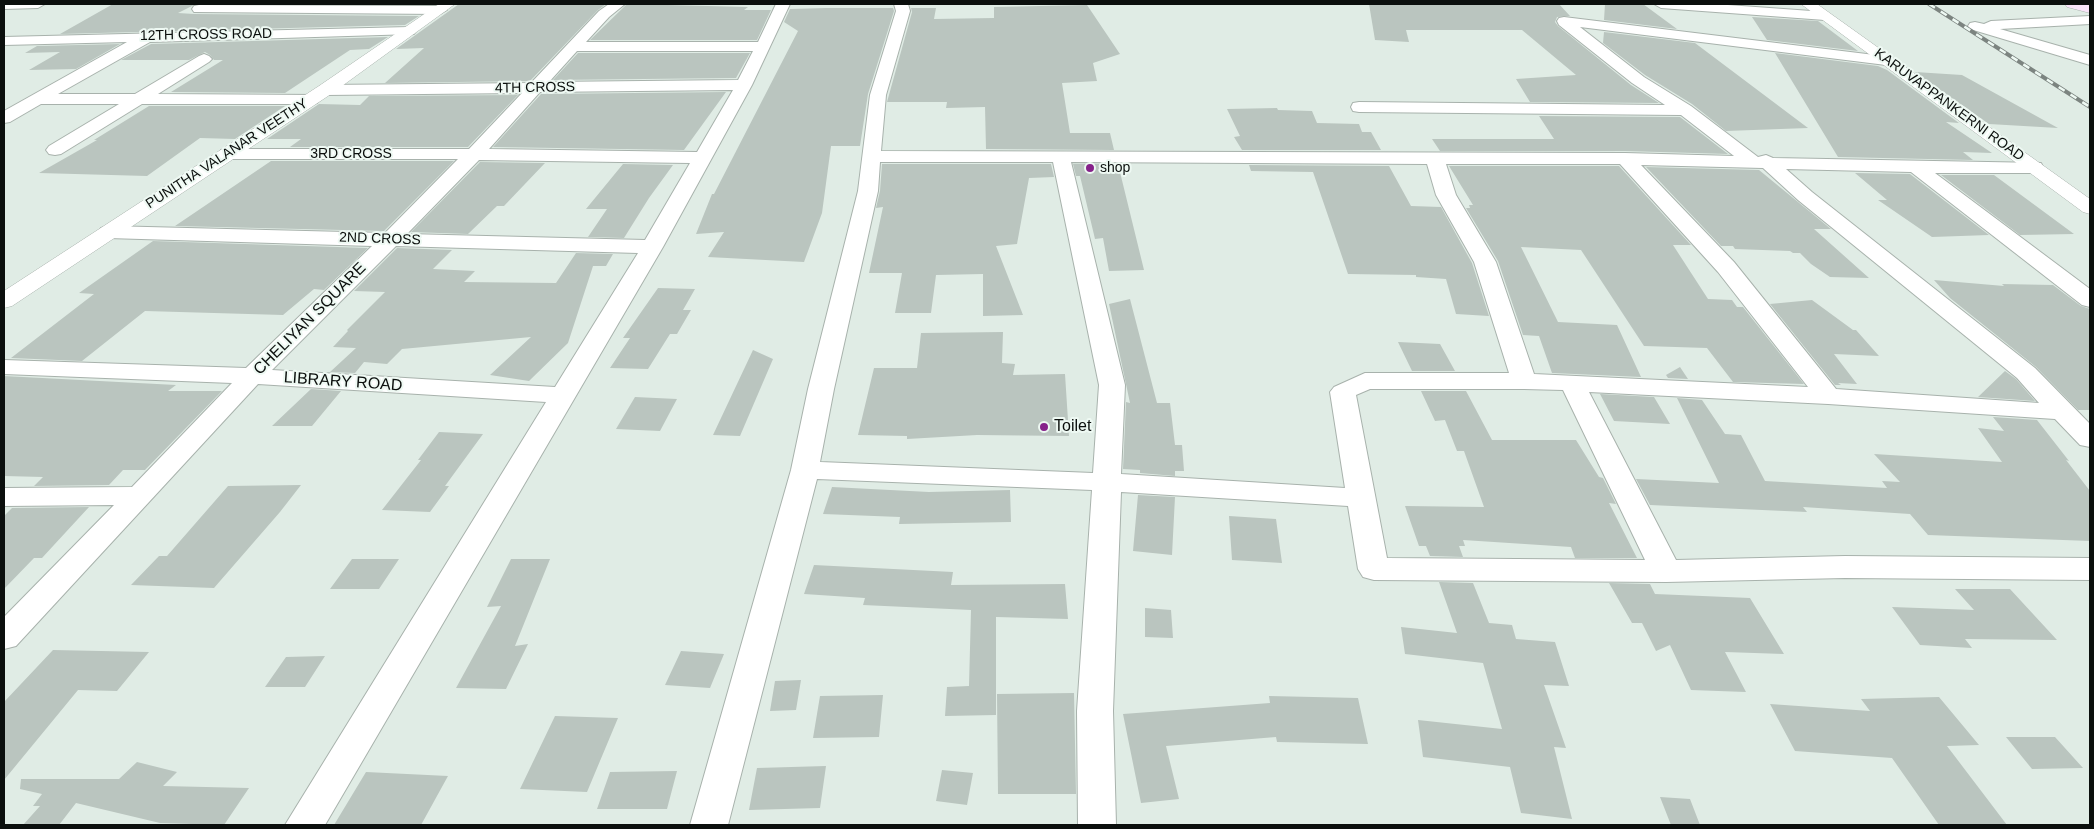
<!DOCTYPE html>
<style>
body{margin:0}
#map{position:relative;width:2094px;height:829px;overflow:hidden;background:#e0ece5;font-family:Helvetica,sans-serif}
canvas{display:block}
.frame{position:absolute;inset:0;border:5px solid #0b0f0d;pointer-events:none}
</style>
<div id="map">
<canvas width="2094" height="829"></canvas>
<div class="frame"></div>
</div>
<script>
const ctx = document.querySelector('canvas').getContext('2d');
ctx.lineJoin = 'round';
function fillPath(path, color) { ctx.fillStyle = color; ctx.fill(path, 'evenodd'); }
const toPath = rows => new Path2D(rows.map(r => 'M' + r).join(''));
function strokePath(path, color, width, dash) { ctx.strokeStyle = color; ctx.lineWidth = width; ctx.lineCap = dash ? 'butt' : 'round'; ctx.setLineDash(dash || []); ctx.stroke(path); }
function label(font, color, halo, rows, align = 'center') {
  ctx.font = font + ' Helvetica,sans-serif'; ctx.lineWidth = 4; ctx.setLineDash([]); ctx.textBaseline = 'middle'; ctx.strokeStyle = halo; ctx.fillStyle = color; for (const [text, x, y, turn = 0] of rows) {
    ctx.save(); ctx.translate(x, y); ctx.rotate((+turn || 0) * Math.PI / 180); ctx.textAlign = isNaN(turn) ? turn : align; if (halo) ctx.strokeText(text, 0, 0); ctx.fillText(text, 0, 0); ctx.restore();
  }
}
fillPath(toPath([
 [113,4,196,4,178,13,194,14,419,16,405,25,60,34],
 [459,4,606,4,598,10,530,81,385,83,424,48,396,49],
 [627,4,748,7,744,10,771,10,757,40,590,40],
 [1369,4,1559,4,1570,16,1557,17,1555,22,1558,26,1631,85,1659,103,1530,102,1516,79,1576,75,1522,30,1406,30,1409,42,1375,40],
 [1605,4,1643,4,1677,29,1604,20],
 [1087,5,1120,54,1093,63,1097,81,1062,83,1070,133,1110,133,1114,150,986,149,985,107,946,108,947,102,887,102,912,12,911,8,936,8,934,19,994,18,994,7],
 [826,8,893,8,894,11,868,94,860,146,831,146,822,213,804,262,708,257,724,232,696,234,712,194,714,194,798,31,784,22,790,9],
 [1752,17,1818,21,1858,51,1767,40],
 [1604,32,1695,43,1808,128,1726,131,1692,104,1645,75,1603,43],
 [388,37,369,49,350,50,285,93,171,92,223,60,214,60,210,55,205,52,189,60,121,60,151,44],
 [120,44,76,69,29,70,60,52,25,53,37,46],
 [578,53,750,53,736,78,553,80],
 [1775,53,1878,66,1887,70,1959,123,1946,122,1992,153,1963,152,1973,160,1838,157],
 [1915,72,1962,75,2058,128,1989,124],
 [726,92,684,150,493,147,541,94],
 [518,95,468,147,290,147,301,139,267,139,319,104,360,105,369,96],
 [149,106,285,106,235,139,200,138,147,176,39,173,97,140,94,140],
 [1277,108,1278,110,1312,111,1317,123,1359,124,1362,132,1371,132,1381,150,1242,150,1234,137,1240,136,1227,109],
 [1539,116,1680,117,1728,154,1625,151,1440,151,1432,139,1554,139],
 [271,161,454,161,384,231,175,226],
 [480,162,545,163,504,206,497,206,468,234,411,232],
 [623,164,673,165,649,198,624,238,588,237,607,209,586,209],
 [882,164,1051,164,1054,177,1029,178,1017,244,996,246,1023,315,983,316,983,274,936,275,931,313,895,313,902,273,869,273,883,207,876,208,880,191],
 [1073,164,1118,164,1144,270,1109,271,1103,238,1095,239,1080,176,1076,176],
 [1249,165,1389,166,1411,206,1441,207,1472,263,1489,316,1456,314,1446,279,1416,277,1416,275,1348,274,1313,172,1251,171],
 [1449,166,1619,166,1691,245,1673,245,1708,299,1732,300,1737,307,1743,307,1804,384,1733,382,1707,348,1644,346,1581,250,1521,247,1558,322,1617,325,1641,377,1552,373,1539,336,1523,335,1498,261,1466,208,1470,208,1469,205,1473,205],
 [1646,167,1759,170,1831,229,1814,229,1869,278,1830,277,1811,264,1800,253,1793,253,1790,251,1735,249,1733,246,1721,246],
 [1855,173,1910,174,1989,235,1932,237,1878,200,1887,200],
 [1941,175,1994,175,2074,234,2020,235],
 [153,241,368,248,324,290,314,289,283,315,145,311,82,361,11,358,94,294,79,293],
 [397,248,452,250,433,269,475,271,464,282,556,283,576,253,613,254,606,266,593,266,568,343,529,381,490,375,531,337,402,349,387,364,364,362,355,373,330,372,356,348,333,347,348,331,347,330,385,292,354,291],
 [1934,280,2004,286,2002,284,2053,285,2081,306,2090,309,2090,410,2078,410,2036,367,1950,298],
 [658,288,695,289,683,310,691,310,677,334,670,334,648,369,610,368,630,338,623,338],
 [1130,299,1157,403,1170,403,1175,445,1182,445,1184,471,1175,471,1175,476,1140,473,1140,470,1123,469,1126,402,1130,403,1109,304],
 [1812,300,1853,330,1856,330,1879,356,1834,354,1857,384,1838,383,1841,385,1835,385,1770,304],
 [1003,332,1002,363,1015,364,1013,375,1065,374,1069,436,977,435,907,439,907,436,858,435,874,368,917,368,921,333],
 [1398,342,1440,344,1455,371,1412,371],
 [753,350,773,359,740,436,713,435],
 [1680,367,1688,379,1668,378,1666,375],
 [2005,371,2016,379,2035,401,1978,397],
 [4,376,176,385,168,391,222,391,145,470,123,470,109,485,34,486,43,477,4,476],
 [311,389,341,391,312,426,272,426],
 [1421,391,1466,391,1492,440,1576,440,1599,477,1603,478,1616,504,1609,503,1637,558,1575,558,1571,547,1463,540,1465,546,1459,546,1463,557,1430,556,1426,546,1419,546,1405,506,1484,507,1464,451,1457,451,1445,420,1435,421],
 [1600,394,1654,397,1670,424,1614,421],
 [635,397,677,399,660,431,616,429],
 [1677,398,1702,400,1725,434,1741,435,1765,481,1887,488,1882,481,1900,482,1874,454,2002,462,1978,428,2004,431,1993,417,2037,420,2069,461,2066,460,2090,491,2090,541,1928,535,1910,514,1803,507,1807,512,1650,505,1636,479,1719,483],
 [439,432,483,434,445,486,449,486,430,512,382,510,421,460,418,460],
 [301,485,280,512,214,588,131,585,159,556,167,556,228,486],
 [832,487,929,492,1010,490,1011,522,899,524,900,517,823,514],
 [1138,495,1175,497,1172,555,1133,551],
 [89,507,42,558,34,558,4,589,4,516,12,508],
 [1229,516,1276,519,1282,563,1232,560],
 [352,559,399,559,379,589,330,589],
 [511,559,550,559,515,646,528,644,506,689,456,688,501,606,487,607],
 [814,565,953,572,951,585,1065,584,1068,619,996,617,996,715,945,716,947,687,969,686,971,610,863,605,865,598,804,594],
 [1439,582,1473,583,1489,623,1512,625,1516,639,1555,642,1569,686,1544,685,1566,748,1554,747,1572,819,1521,813,1510,767,1423,757,1418,720,1502,729,1483,663,1405,654,1401,627,1457,633],
 [1609,583,1650,584,1655,594,1750,598,1784,654,1725,652,1746,692,1691,690,1670,645,1656,651,1642,623,1632,623],
 [1955,589,2010,589,2057,640,1965,639,1972,648,1920,645,1892,607,1974,610],
 [1145,608,1171,610,1173,638,1145,637],
 [53,650,149,652,117,691,78,690,4,780,4,702],
 [681,651,724,654,710,688,665,685],
 [325,656,305,687,265,687,286,657],
 [801,680,796,710,770,711,775,681],
 [1074,693,1076,794,998,794,997,694],
 [883,695,879,737,813,738,820,696],
 [1269,696,1358,698,1368,744,1277,742,1276,737,1166,746,1179,799,1141,803,1123,714,1270,703],
 [1939,697,1979,745,1947,746,2007,825,1939,825,1892,758,1795,751,1770,704,1870,711,1861,699],
 [555,716,618,718,587,792,520,789],
 [2006,737,2055,737,2083,768,2032,769],
 [137,762,177,772,163,786,249,788,224,825,160,823,76,803,59,825,23,825,40,806,33,806,42,794,20,789,21,779,119,779],
 [826,766,820,808,749,810,757,768],
 [942,770,973,773,967,805,936,801],
 [677,771,667,809,597,809,610,772],
 [366,772,448,776,421,825,334,825],
 [1660,797,1690,799,1700,825,1671,825]
]), '#bac5bf');
const minor = toPath([
 [4,4,45,4,38,8,4,9,4,4],
 [609,4,625,4,609,17,586,42,758,42,776,4,790,4,752,85,663,247,325,825,285,825,546,402,258,384,16,646,4,649,4,617,114,505,4,506,4,488,132,487,232,383,4,374,4,360,246,368,372,246,108,238,101,236,98,232,101,228,108,226,385,233,458,159,227,159,221,158,218,154,221,150,227,149,469,149,522,93,325,95,319,93,317,90,319,87,325,85,531,83,599,11,609,4],
 [577,51,753,51,738,80,549,82,577,51],
 [733,90,697,152,489,149,540,92,733,90],
 [479,160,690,163,645,240,407,234,479,160],
 [396,246,638,253,555,387,272,370,396,246],
 [894,4,908,4,910,11,886,95,881,151,1625,153,1734,156,1681,115,1359,112,1353,111,1351,107,1353,103,1359,102,1665,105,1632,83,1559,25,1557,21,1559,18,1564,17,1891,57,1894,60,1891,63,1886,65,1580,27,1644,77,1691,106,1758,157,1766,155,1773,158,2041,163,2043,167,2041,171,2034,173,1935,173,2090,289,2090,307,2082,305,1911,172,1786,169,1812,192,2035,368,2090,424,2090,447,2080,445,2055,419,1828,404,1589,392,1676,560,1845,556,2090,558,2090,580,1845,578,1666,582,1374,580,1363,577,1358,569,1348,506,1121,492,1113,711,1116,825,1078,825,1077,711,1092,490,817,479,728,825,690,825,791,470,808,389,858,191,870,95,896,11,894,4],
 [880,162,1053,162,1099,385,1093,473,820,462,834,389,878,191,880,162],
 [1071,162,1427,164,1436,195,1474,262,1509,373,1365,373,1334,387,1330,392,1345,488,1121,474,1125,385,1071,162],
 [1446,164,1620,164,1718,272,1808,387,1534,374,1496,262,1456,195,1446,164],
 [1641,165,1763,168,1798,200,2017,378,2039,403,1836,389,1734,262,1641,165],
 [1370,389,1524,389,1563,390,1645,560,1387,558,1356,395,1370,389],
 [1654,4,1714,4,1825,12,1832,16,1825,20,1661,8,1654,4],
 [199,5,440,6,447,10,440,14,194,12,192,9,194,6,199,5],
 [2090,16,2090,24,2000,29,2090,55,2090,65,1970,29,1968,26,1970,23,1975,22,1984,24,1991,21,2090,16],
 [409,27,414,28,416,31,414,34,150,42,58,94,135,94,199,56,204,54,209,56,212,59,209,62,158,94,317,95,319,99,317,103,311,104,142,104,61,154,55,155,49,154,46,150,49,146,119,104,41,104,10,122,4,123,4,111,127,42,4,45,4,37,409,27]
]);
const tertiary = toPath([
 [439,4,455,4,331,94,12,306,4,308,4,291,319,86,439,4],
 [1801,4,1817,4,2090,199,2090,214,2083,212,1801,4]
]);
const secondary = toPath([
 [2065,4,2090,5,2090,13,2067,7,2065,4]
]);
strokePath(minor, '#a8b2ac', 2);
strokePath(tertiary, '#a8b2ac', 1);
strokePath(secondary, '#a8b2ac', 1);
fillPath(minor, '#fff');
fillPath(tertiary, '#fff');
fillPath(secondary, '#f9e4f9');
const rail = toPath([
 [1929,4,2090,107]
]);
strokePath(rail, '#7c8480', 4);
strokePath(rail, '#eef9f3', 2.5, [7]);
for (const [x, y, r, color] of [
 [1090,168,5,"#86218a"],
 [1044,427,5,"#86218a"]
]) { const dot = new Path2D(); dot.arc(x, y, r, 0, 2 * Math.PI); ctx.fillStyle = color; ctx.fill(dot); strokePath(dot, '#eef9f3', 2); }
label('14px', '#0b0f0d', '#eef9f3', [
 ["12TH CROSS ROAD",206,35,-1],
 ["4TH CROSS",535,88,-1],
 ["KARUVAPPANKERNI ROAD",1949,105,36],
 ["PUNITHA VALANAR VEETHY",227,154,-33],
 ["3RD CROSS",351,154],
 ["2ND CROSS",380,239,2]
]);
label('14px', '#0b0f0d', '#eef9f3', [
 ["shop",1100,168]
], 'left');
label('16px', '#0b0f0d', '#eef9f3', [
 ["CHELIYAN SQUARE",310,319,-45],
 ["LIBRARY ROAD",343,382,4]
]);
label('16px', '#0b0f0d', '#eef9f3', [
 ["Toilet",1054,427]
], 'left');
</script>
